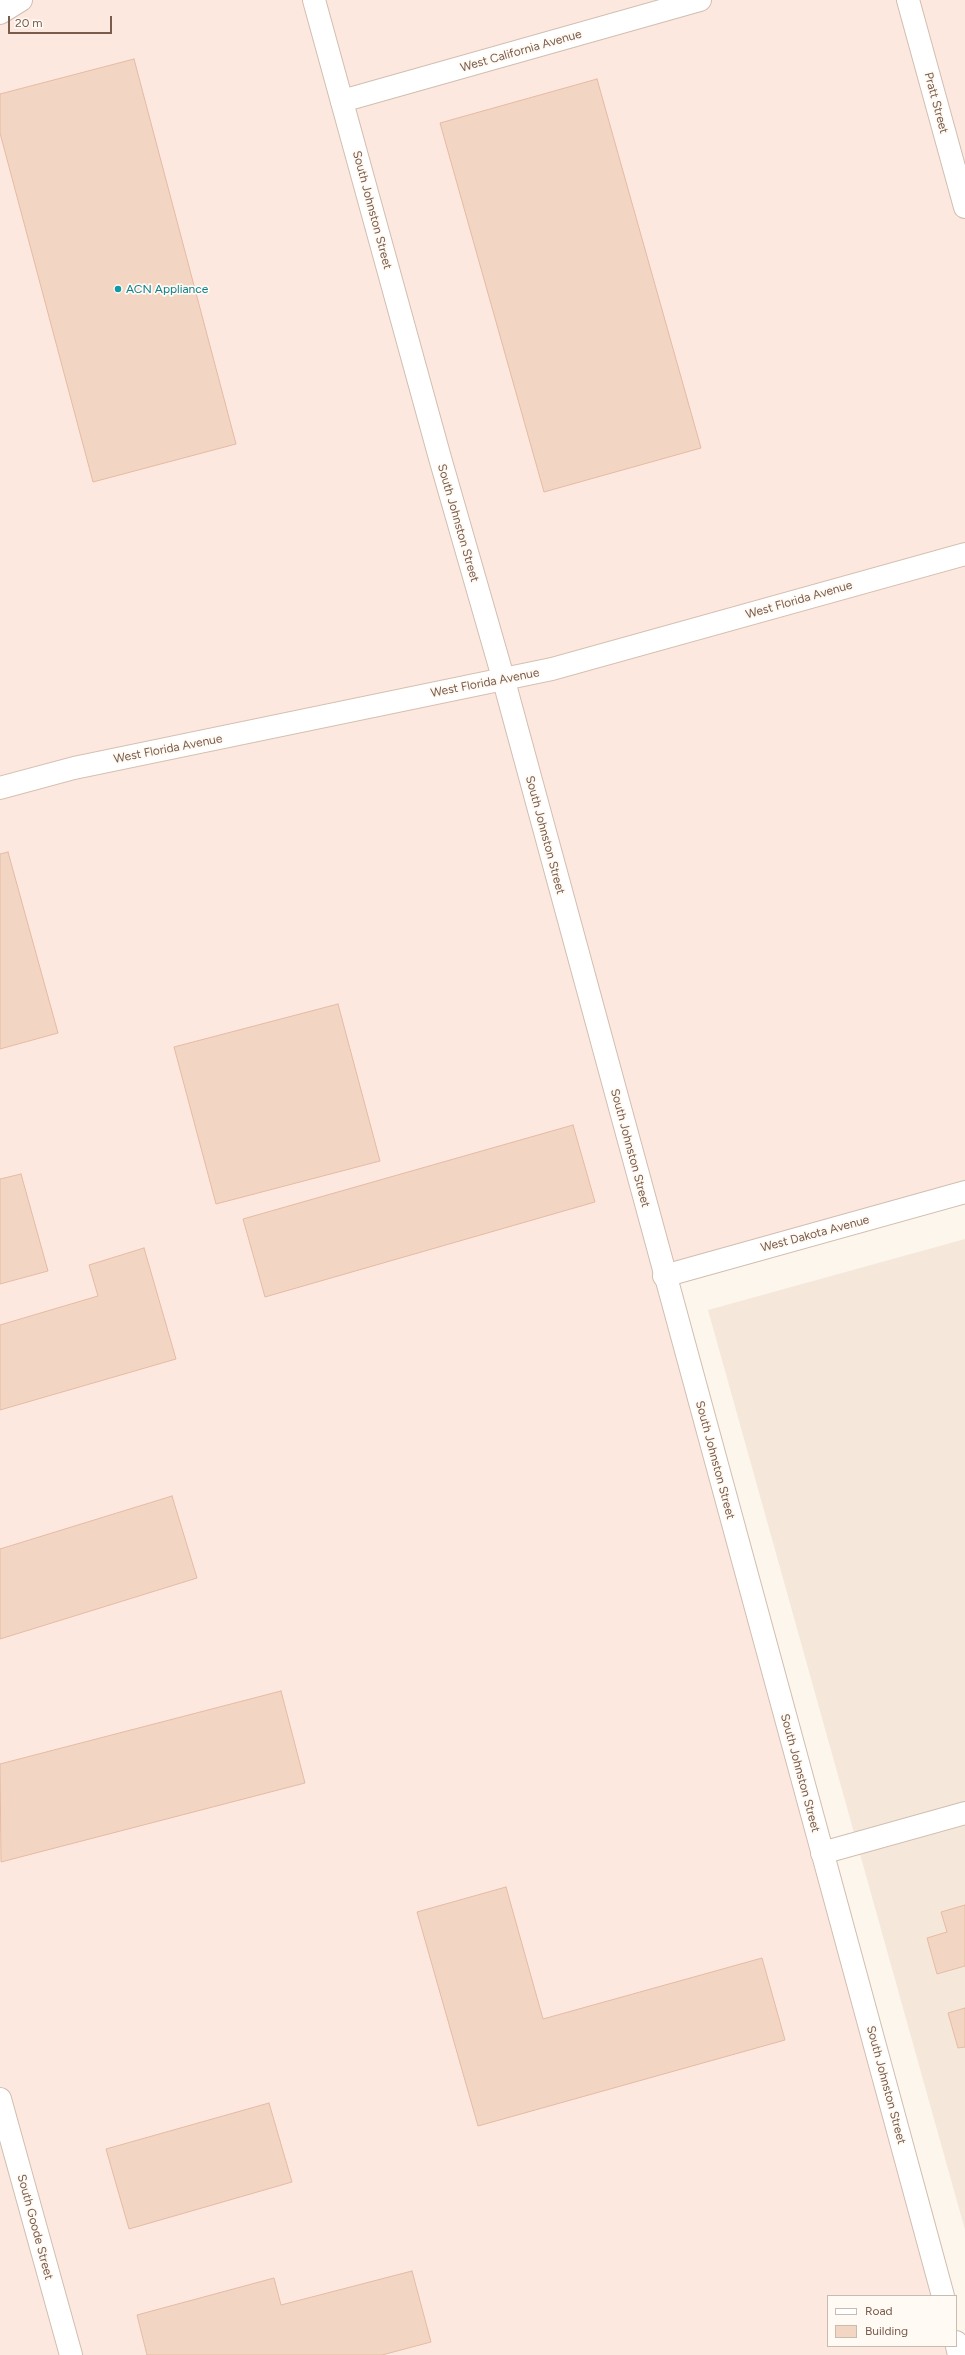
<!DOCTYPE html>
<style>
body{margin:0}
#map{position:relative;width:965px;height:2355px;overflow:hidden;background:#fdf6ec;font-family:Figtree,sans-serif}
canvas{display:block}
.legend{position:absolute;left:827px;top:2295px;width:130px;height:52px;box-sizing:border-box;background:#fffaf3;border:1px solid #cabbb1;margin:0;padding:5px 7px;list-style:none;font-size:12px;color:#7a5c4d}
.legend li{display:flex;align-items:center;gap:8px;height:20px}
.legend b{width:20px;border:1px solid #cabbb1}
.scale{position:absolute;left:8px;top:16px;width:104px;height:18px;box-sizing:border-box;border:2px solid #7a5c4d;border-top:0;padding-left:5px;font-size:12px;line-height:14px;white-space:nowrap;color:#7a5c4d;-webkit-text-stroke:3px #fffaf3;paint-order:stroke}
</style>
<div id="map">
<canvas width="965" height="2355"></canvas>
<ul class="legend">
<li><b style="height:5px;background:#fff"></b>Road</li>
<li><b style="height:11px;background:#f3d5c3"></b>Building</li>
</ul>
<div class="scale">20 m</div>
</div>
<script>
const ctx = document.querySelector('canvas').getContext('2d');
ctx.lineJoin = 'round';
function fillPath(path, color) { ctx.fillStyle = color; ctx.fill(path, 'evenodd'); }
const toPath = rows => new Path2D(rows.map(r => 'M' + r).join(''));
function strokePath(path, color, width, dash) { ctx.strokeStyle = color; ctx.lineWidth = width; ctx.lineCap = dash ? 'butt' : 'round'; ctx.setLineDash(dash || []); ctx.stroke(path); }
function label(font, color, halo, rows, align = 'center') {
  ctx.font = font + ' Figtree,sans-serif'; ctx.lineWidth = 3.5; ctx.setLineDash([]); ctx.textBaseline = 'middle'; ctx.strokeStyle = halo; ctx.fillStyle = color; for (const [text, x, y, turn = 0] of rows) {
    ctx.save(); ctx.translate(x, y); ctx.rotate((+turn || 0) * Math.PI / 180); ctx.textAlign = isNaN(turn) ? turn : align; if (halo) ctx.strokeText(text, 0, 0); ctx.fillText(text, 0, 0); ctx.restore();
  }
}
fillPath(toPath([
 [965,1239,965,2230,708,1310]
]), '#f5e8da');
fillPath(toPath([
 [0,0,965,0,965,1201,664,1285,941,2296,828,2296,828,2346,955,2346,957,2355,0,2355]
]), '#fde8e0');
const building = toPath([
 [134,59,236,444,93,482,0,133,0,94,134,59],
 [597,79,701,448,544,492,440,123,597,79],
 [8,852,58,1033,0,1049,0,854,8,852],
 [338,1004,380,1161,216,1204,174,1047,338,1004],
 [573,1125,595,1202,265,1297,243,1219,573,1125],
 [21,1174,48,1271,0,1284,0,1179,21,1174],
 [144,1248,176,1359,0,1410,0,1325,98,1296,89,1265,144,1248],
 [172,1496,197,1578,0,1639,0,1549,172,1496],
 [281,1691,305,1783,1,1862,0,1764,281,1691],
 [506,1887,543,2019,762,1958,785,2040,478,2126,417,1912,506,1887],
 [965,1905,965,1966,937,1974,927,1938,947,1932,941,1912,965,1905],
 [965,2008,965,2047,958,2048,948,2013,965,2008],
 [269,2103,292,2182,129,2229,106,2149,269,2103],
 [412,2271,431,2342,382,2355,147,2355,137,2315,274,2278,281,2305,412,2271]
]);
fillPath(building, '#f3d5c3');
strokePath(building, '#e6bba3', 1);
const minor = toPath([
 [908,0,965,207],
 [342,101,700,0],
 [664,1276,965,1192],
 [822,1853,965,1813],
 [0,2099,71,2355]
]);
const tertiary = toPath([
 [314,0,440,458,504,681,943,2296],
 [0,13,21,0],
 [956,2342,959,2355]
]);
const secondary = toPath([
 [0,788,74,768,552,669,965,554]
]);
strokePath(minor, '#d1beb0', 24);
strokePath(tertiary, '#d1beb0', 24);
strokePath(secondary, '#d6c0b0', 24);
strokePath(minor, '#fff', 22);
strokePath(tertiary, '#fff', 22);
strokePath(secondary, '#fff', 22);
for (const [x, y, r, color] of [
 [118,289,4,"#0f9aa8"]
]) { const dot = new Path2D(); dot.arc(x, y, r, 0, 2 * Math.PI); ctx.fillStyle = color; ctx.fill(dot); strokePath(dot, '#fffaf3', 1.5); }
label('12px', '#7a5c4d', '#fffaf3', [
 ["West California Avenue",521,51,-16],
 ["Pratt Street",936,103,75],
 ["South Johnston Street",372,210,75],
 ["South Johnston Street",458,523,74],
 ["West Florida Avenue",799,600,-16],
 ["West Florida Avenue",485,683,-11],
 ["West Florida Avenue",168,749,-11],
 ["South Johnston Street",545,835,75],
 ["South Johnston Street",630,1148,75],
 ["West Dakota Avenue",815,1234,-15],
 ["South Johnston Street",715,1460,75],
 ["South Johnston Street",800,1773,75],
 ["South Johnston Street",886,2085,75],
 ["South Goode Street",35,2227,75]
]);
label('12px', '#0d838f', '#fffaf3', [
 ["ACN Appliance",126,289]
], 'left');
</script>
